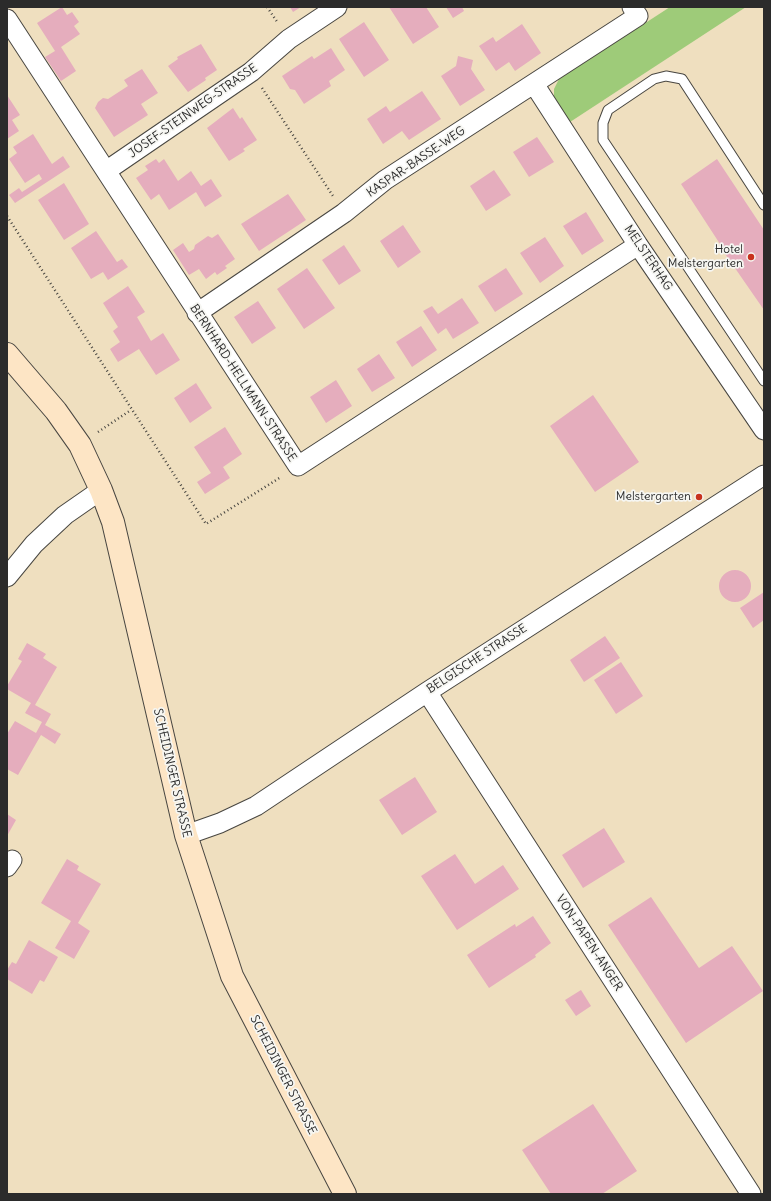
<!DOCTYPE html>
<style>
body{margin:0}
#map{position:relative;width:771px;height:1201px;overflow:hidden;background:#efdfbf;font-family:Delius,sans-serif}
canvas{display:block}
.frame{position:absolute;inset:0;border:8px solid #2b2b2b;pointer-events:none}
</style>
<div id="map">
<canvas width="771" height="1201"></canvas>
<div class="frame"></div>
</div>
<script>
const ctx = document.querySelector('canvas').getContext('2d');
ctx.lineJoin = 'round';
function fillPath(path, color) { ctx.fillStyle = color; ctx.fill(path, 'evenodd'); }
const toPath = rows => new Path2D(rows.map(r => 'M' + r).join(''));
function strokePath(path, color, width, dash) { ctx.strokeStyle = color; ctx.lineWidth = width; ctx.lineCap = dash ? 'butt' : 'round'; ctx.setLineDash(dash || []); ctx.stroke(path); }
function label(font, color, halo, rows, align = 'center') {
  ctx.font = font + ' Delius,sans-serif'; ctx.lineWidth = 3.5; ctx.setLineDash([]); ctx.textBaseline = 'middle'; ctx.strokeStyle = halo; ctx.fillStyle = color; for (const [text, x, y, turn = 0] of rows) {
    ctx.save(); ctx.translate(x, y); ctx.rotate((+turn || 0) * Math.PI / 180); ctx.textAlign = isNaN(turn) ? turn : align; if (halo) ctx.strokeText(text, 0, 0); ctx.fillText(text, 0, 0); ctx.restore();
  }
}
fillPath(toPath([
 [670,7,746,7,567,124,554,102,554,89,559,79]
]), '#9ecb79');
fillPath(toPath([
 [62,7,67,15,72,12,79,22,74,26,80,34,61,47,76,71,61,81,45,57,55,51,37,23],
 [290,7,301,7,293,12],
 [389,7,426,7,439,27,413,44],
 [446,7,462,7,464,11,453,18],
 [364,22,389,60,364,77,339,39],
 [522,24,541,53,515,71,509,62,496,71,479,46,493,37,496,42],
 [201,44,217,70,205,78,206,80,188,92,168,66,178,59,177,57],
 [331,48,345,70,329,81,331,86,304,104,295,90,290,89,282,76,312,56,314,59],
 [458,56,473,60,471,69,485,90,460,106,441,76,456,66],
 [142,69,158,93,141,104,148,115,114,137,95,108,98,102,103,98,108,99,128,86,124,80],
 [422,91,441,119,409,140,402,131,383,144,367,119,386,106,390,112],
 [7,95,20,115,12,120,19,131,7,139],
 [233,108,240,119,242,117,257,140,243,149,245,151,229,161,207,128],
 [33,134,52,164,63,156,70,167,15,203,9,195,19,188,22,192,42,179,39,174,25,183,9,159,17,153,13,147],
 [537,137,554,162,529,177,513,152],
 [156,159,159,163,164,159,178,181,191,171,201,186,211,179,222,196,205,207,196,192,169,210,159,194,151,200,136,178,148,170,145,166],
 [717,159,764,230,764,310,719,245,720,244,681,184],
 [494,170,511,195,486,211,470,186],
 [64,183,89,224,64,240,38,200],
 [288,194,306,220,259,251,241,224],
 [586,212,604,241,582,255,563,226],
 [403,225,421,252,398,268,380,241],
 [96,231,117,262,122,259,128,267,108,280,103,272,91,279,71,248],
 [218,234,235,259,225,266,227,268,217,275,215,272,206,279,199,269,189,275,173,250,183,243,189,252,194,249,195,245,208,236,212,238],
 [545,237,564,266,540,283,520,253],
 [344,245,361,271,339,285,322,260],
 [307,268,335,308,304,329,277,289],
 [506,268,523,294,495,312,478,286],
 [128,286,145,312,137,317,151,341,163,333,180,360,156,375,139,349,118,362,110,349,120,342,113,331,118,327,103,303],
 [462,298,479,323,453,339,446,328,438,334,423,311,432,306,438,314],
 [258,301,276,328,252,344,234,317],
 [421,326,437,350,412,367,396,342],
 [379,354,395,378,372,392,357,369],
 [336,380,352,406,326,423,310,397],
 [196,383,212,408,190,423,174,398],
 [593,395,639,462,595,492,550,426],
 [225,427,242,454,223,467,230,478,205,494,197,482,211,473,194,447],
 '719 586a16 16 0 1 1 32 0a16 16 0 1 1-32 0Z',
 [764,592,764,620,753,628,740,608],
 [605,636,620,658,584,682,570,660],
 [27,643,46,654,43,658,57,667,35,705,51,714,45,725,61,734,55,744,41,735,18,775,7,769,7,734,15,721,36,733,42,722,25,713,31,703,7,689,7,686,22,661,18,659],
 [621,662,643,696,616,714,594,680],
 [415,777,437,812,402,835,379,800],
 [7,814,16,820,7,836],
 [604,828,625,862,583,888,562,855],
 [455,854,475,884,503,865,519,889,457,930,421,876],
 [67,859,79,866,77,870,101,884,78,923,90,931,74,959,55,948,71,921,41,903],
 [651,897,699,968,732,946,763,991,686,1043,608,925],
 [533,916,551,943,535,955,536,957,489,988,467,955,515,924,516,927],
 [29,940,58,957,44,982,40,980,32,994,7,979,7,970,12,962,16,964],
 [581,990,591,1006,576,1016,565,1000],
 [593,1104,637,1171,602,1194,551,1194,522,1150]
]), '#e5adbd');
const service = toPath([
 [764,205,682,79,666,76,654,79,608,110,603,123,603,140,764,381]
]);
const minor = toPath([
 [7,19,298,466,638,245],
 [534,84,638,245,764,430],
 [106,171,251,72,289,39,337,7],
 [197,313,344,213,385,180,638,16,632,7],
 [7,577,34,544,65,515,101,490],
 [427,692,751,1194],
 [186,835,220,823,256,806,427,692,764,475],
 [7,867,12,860]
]);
const secondary = toPath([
 [7,354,56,411,80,445,101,490,113,522,186,835,232,976,345,1194]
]);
strokePath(service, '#484641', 11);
strokePath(minor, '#484641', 21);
strokePath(secondary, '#484641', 24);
strokePath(toPath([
 [267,7,278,23],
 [262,88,333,196],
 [7,216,206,524,281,477],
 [98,432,131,410]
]), '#484641', 2.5, [1, 3]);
strokePath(service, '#fff', 9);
strokePath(minor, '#fff', 19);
strokePath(secondary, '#fde5c5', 22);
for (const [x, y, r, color] of [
 [751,257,4,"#c8321e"],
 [699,497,4,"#c8321e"]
]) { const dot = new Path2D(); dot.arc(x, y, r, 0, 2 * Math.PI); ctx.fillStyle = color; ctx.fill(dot); strokePath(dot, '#f6f6f2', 1.5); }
label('12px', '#2b2b2b', '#f6f6f2', [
 ["JOSEF-STEINWEG-STRASSE",193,111,-35],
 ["KASPAR-BASSE-WEG",416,162,-34],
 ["MELSTERHAG",648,258,56],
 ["BERNHARD-HELLMANN-STRASSE",243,383,57],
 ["BELGISCHE STRASSE",477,659,-33],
 ["SCHEIDINGER STRASSE",172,773,77],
 ["VON-PAPEN-ANGER",589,943,57],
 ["SCHEIDINGER STRASSE",283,1075,63]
]);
label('12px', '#2b2b2b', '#f6f6f2', [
 ["Hotel",743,250],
 ["Melstergarten",743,264],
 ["Melstergarten",691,497]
], 'right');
</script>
